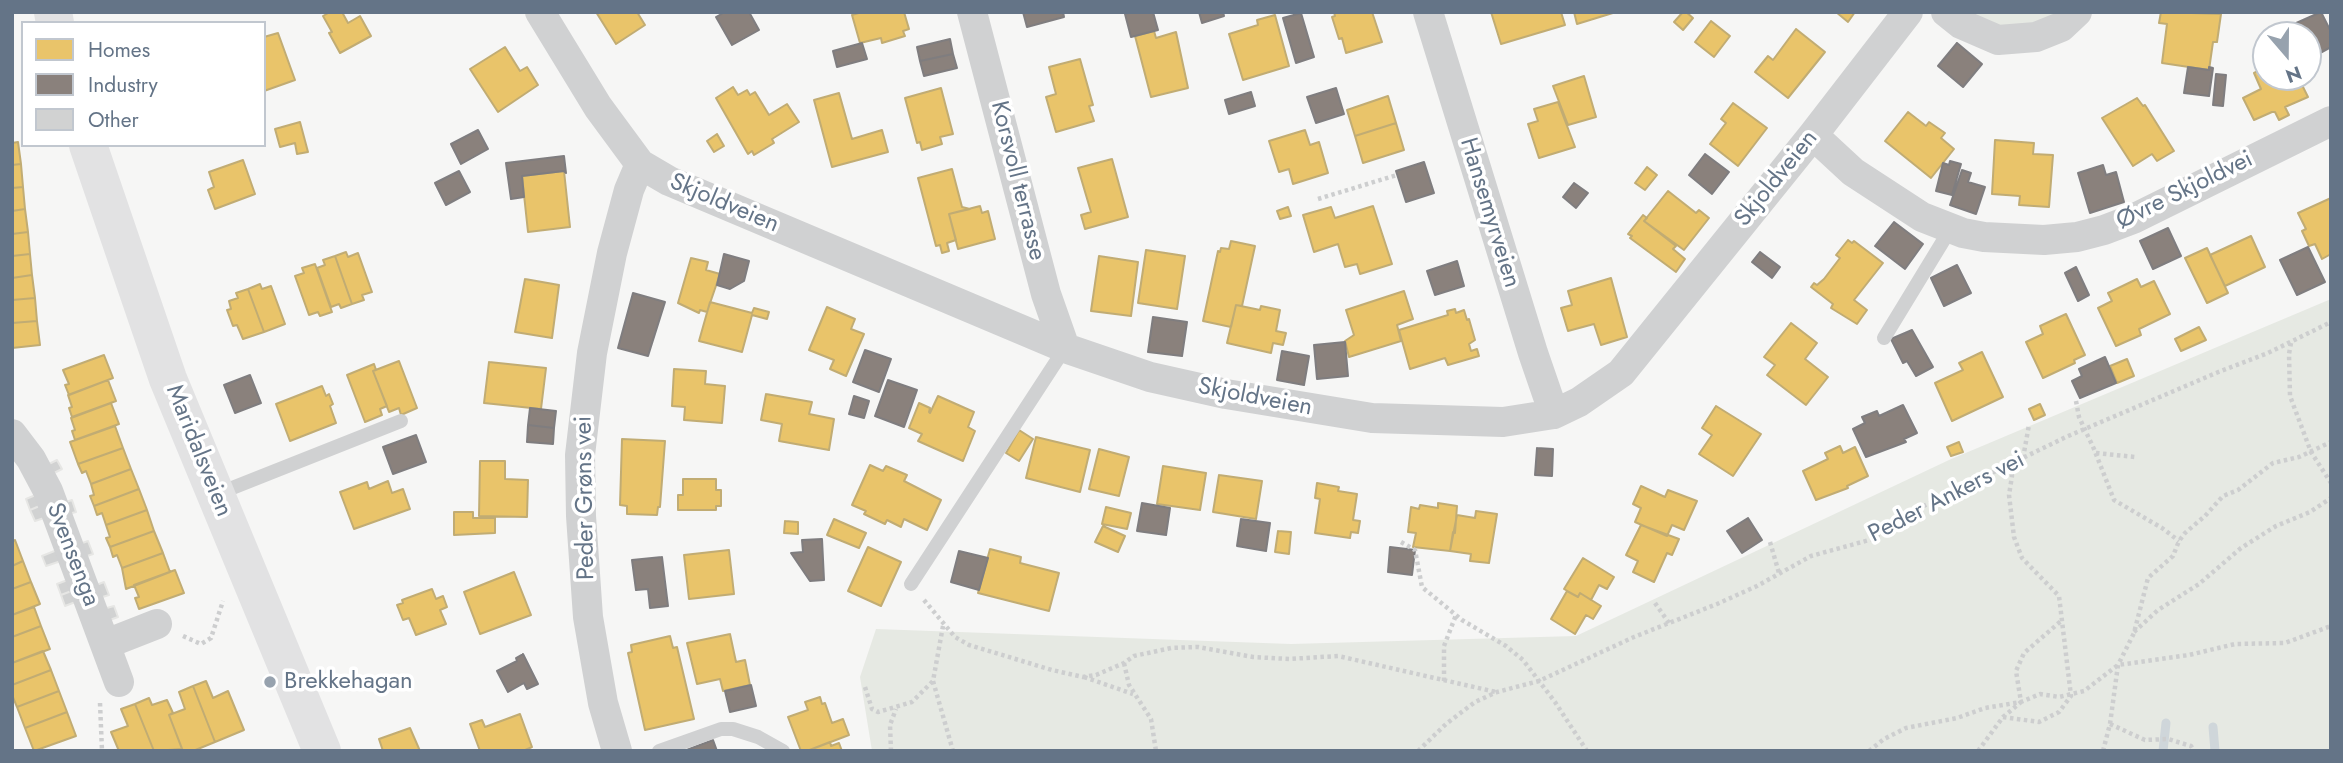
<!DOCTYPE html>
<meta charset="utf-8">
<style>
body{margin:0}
#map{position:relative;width:2343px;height:763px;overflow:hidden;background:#f6f6f5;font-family:Jost,sans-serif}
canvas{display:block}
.frame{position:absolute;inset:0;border:14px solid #647487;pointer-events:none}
.legend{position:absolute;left:21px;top:21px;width:245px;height:126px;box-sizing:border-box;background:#fff;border:2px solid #c1c7cf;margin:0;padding:9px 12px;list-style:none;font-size:21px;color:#647487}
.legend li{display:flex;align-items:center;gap:14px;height:35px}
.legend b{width:35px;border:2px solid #c1c7cf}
.north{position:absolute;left:2252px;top:21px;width:70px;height:70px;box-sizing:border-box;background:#fff;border:2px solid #c1c7cf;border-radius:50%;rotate:160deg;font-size:19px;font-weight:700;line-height:28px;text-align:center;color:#647487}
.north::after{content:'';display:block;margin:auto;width:24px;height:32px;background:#97a2ae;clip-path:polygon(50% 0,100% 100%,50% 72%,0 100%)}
</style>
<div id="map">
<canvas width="2343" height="763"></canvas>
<div class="frame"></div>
<ul class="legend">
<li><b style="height:19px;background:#e9c46a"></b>Homes</li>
<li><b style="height:19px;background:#8a817c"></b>Industry</li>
<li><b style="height:19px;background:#d1d2d2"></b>Other</li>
</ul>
<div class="north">N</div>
</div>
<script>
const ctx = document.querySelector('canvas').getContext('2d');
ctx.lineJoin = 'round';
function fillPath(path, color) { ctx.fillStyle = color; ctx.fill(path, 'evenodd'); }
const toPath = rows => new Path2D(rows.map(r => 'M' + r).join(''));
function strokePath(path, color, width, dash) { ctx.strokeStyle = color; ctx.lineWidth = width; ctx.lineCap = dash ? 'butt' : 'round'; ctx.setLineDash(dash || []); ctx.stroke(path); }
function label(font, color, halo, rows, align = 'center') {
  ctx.font = font + ' Jost,sans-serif'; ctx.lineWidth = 7; ctx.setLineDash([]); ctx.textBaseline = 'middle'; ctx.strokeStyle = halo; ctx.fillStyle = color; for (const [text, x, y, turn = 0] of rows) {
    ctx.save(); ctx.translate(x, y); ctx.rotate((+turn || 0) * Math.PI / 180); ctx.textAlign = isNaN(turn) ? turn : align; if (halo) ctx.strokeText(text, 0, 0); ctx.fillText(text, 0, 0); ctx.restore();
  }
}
fillPath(toPath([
 [1959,12,2057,12,2034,30,1998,32],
 [2331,299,2331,751,872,751,860,677,876,629,1291,644,1576,636,1949,460]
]), '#e6e9e3');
const homes = toPath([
 [330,12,342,12,348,23,360,16,371,36,340,53,329,33,332,32,323,16,330,12],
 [596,12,637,12,645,25,616,44,596,12],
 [862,12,904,12,909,29,903,31,905,36,882,43,881,38,860,43,852,15,862,12],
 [1334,12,1372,12,1382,42,1346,53,1342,38,1339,39,1332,17,1335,16,1334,12],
 [1491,12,1561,12,1565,25,1501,44,1491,12],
 [1574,12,1616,12,1577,24,1574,12],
 [1683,12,1686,12,1693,18,1683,30,1674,22,1683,12],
 [1836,12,1855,12,1848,22,1836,12],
 [2161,12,2221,14,2217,42,2213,42,2209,70,2162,63,2167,24,2159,23,2161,12],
 [1275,15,1289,66,1243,80,1229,34,1258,25,1257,20,1275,15],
 [1711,21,1730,36,1714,57,1695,42,1711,21],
 [1796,29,1825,52,1788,98,1755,72,1768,56,1773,60,1796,29],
 [1154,31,1156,38,1176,32,1188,88,1151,97,1135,36,1154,31],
 [278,33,295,80,264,91,264,37,278,33],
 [505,47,520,71,527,67,538,85,498,112,470,69,505,47],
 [1080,59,1093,105,1089,106,1094,121,1056,132,1046,97,1056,94,1049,67,1080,59],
 [2266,67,2266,77,2298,77,2308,97,2285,107,2289,115,2279,120,2275,112,2272,112,2254,120,2243,98,2261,89,2254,73,2266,67],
 [1584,76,1596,117,1568,125,1553,86,1584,76],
 [733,87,738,95,747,90,750,95,755,92,769,115,787,104,799,122,772,139,774,143,754,155,752,151,748,154,716,98,733,87],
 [941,88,953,134,940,137,942,144,922,150,920,142,917,143,905,98,941,88],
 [839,93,852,139,882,130,888,152,832,167,814,100,839,93],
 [1388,96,1396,123,1355,136,1347,110,1388,96],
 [2137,98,2143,106,2145,105,2174,151,2157,161,2152,154,2133,166,2102,118,2137,98],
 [1558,102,1575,147,1539,158,1528,124,1538,121,1534,109,1558,102],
 [1733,103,1767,128,1738,166,1710,144,1726,123,1721,119,1733,103],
 [1908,112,1926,126,1929,122,1945,133,1941,138,1954,149,1931,178,1885,141,1908,112],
 [300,122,308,152,297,154,295,143,280,147,275,129,300,122],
 [1396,123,1404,150,1363,163,1355,136,1396,123],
 [1305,130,1310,145,1319,142,1328,173,1293,184,1289,169,1279,172,1269,141,1305,130],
 [717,134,724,146,714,152,707,141,717,134],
 [1995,140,2034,143,2033,154,2053,155,2049,207,2019,205,2020,196,1992,194,1995,140],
 [18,142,21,164,12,165,12,143,18,142],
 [1112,159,1128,217,1085,229,1081,215,1091,212,1078,168,1112,159],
 [243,160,255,194,215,209,208,190,214,187,209,172,243,160],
 [21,164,23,187,12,188,12,165,21,164],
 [1647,167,1657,175,1645,190,1635,183,1647,167],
 [952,169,962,207,970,209,949,214,956,240,947,243,949,251,942,253,940,245,936,246,918,178,952,169],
 [564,171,570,227,528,232,522,176,564,171],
 [23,187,25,209,12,211,12,188,23,187],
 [1668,191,1696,213,1699,210,1709,218,1684,250,1644,221,1668,191],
 [2331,198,2331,254,2322,259,2315,244,2309,246,2302,231,2306,229,2298,213,2331,198],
 [980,206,982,213,988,211,995,239,958,249,949,214,980,206],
 [1373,206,1392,264,1360,274,1357,264,1345,267,1338,244,1314,252,1303,215,1331,207,1335,218,1373,206],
 [1288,207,1291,216,1280,219,1277,211,1288,207],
 [25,209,28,232,12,234,12,211,25,209],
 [1643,215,1647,218,1644,221,1676,246,1673,249,1685,259,1676,272,1630,238,1632,236,1628,234,1643,215],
 [28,232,30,254,12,256,12,234,28,232],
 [2251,236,2265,267,2225,286,2210,255,2251,236],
 [1848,240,1852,243,1854,241,1883,263,1854,300,1867,310,1857,324,1831,308,1833,304,1811,287,1814,283,1817,285,1824,279,1840,258,1836,255,1848,240],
 [1231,241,1255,246,1242,306,1236,305,1231,327,1203,321,1218,251,1220,252,1221,248,1229,249,1231,241],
 [2207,248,2228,293,2207,303,2185,258,2207,248],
 [1146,250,1185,256,1177,309,1138,303,1146,250],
 [346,252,348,257,358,253,372,292,362,295,364,300,352,304,335,256,346,252],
 [30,254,32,275,12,278,12,256,30,254],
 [335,256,352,304,341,308,339,304,331,307,317,268,325,265,323,260,335,256],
 [1099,256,1138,262,1131,316,1091,311,1099,256],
 [691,258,708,262,706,270,720,274,707,312,700,310,699,313,678,303,691,258],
 [315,264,332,312,320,316,318,312,309,315,295,276,304,273,302,268,315,264],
 [32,275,35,298,12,300,12,278,32,275],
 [1611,278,1627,337,1601,345,1594,324,1568,331,1561,308,1572,305,1568,291,1611,278],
 [525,279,559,285,552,338,515,332,525,279],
 [2137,279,2141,287,2154,281,2170,314,2139,329,2141,335,2116,346,2098,308,2112,301,2108,293,2137,279],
 [260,284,262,289,271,286,285,324,264,332,248,289,260,284],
 [248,289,264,332,243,339,237,325,233,326,227,310,231,309,229,301,238,298,236,293,248,289],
 [1404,291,1413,319,1397,325,1401,341,1349,357,1345,341,1354,335,1346,310,1404,291],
 [35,298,37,321,12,323,12,300,35,298],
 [710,302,752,313,754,308,769,312,767,319,752,315,742,352,699,341,710,302],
 [1236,305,1260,310,1261,306,1280,310,1276,331,1286,333,1283,345,1273,343,1271,353,1227,343,1236,305],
 [827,307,855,319,851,329,864,334,846,376,830,369,834,360,809,350,827,307],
 [1455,309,1456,313,1464,310,1467,320,1469,319,1475,340,1469,344,1471,351,1477,349,1479,356,1448,365,1445,358,1410,369,1399,330,1448,315,1447,311,1455,309],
 [2066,314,2085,355,2074,360,2075,363,2043,378,2026,342,2043,334,2040,326,2066,314],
 [37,321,40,345,12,348,12,323,37,321],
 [1791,323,1817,343,1805,359,1828,377,1806,405,1767,375,1775,365,1764,357,1791,323],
 [2199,327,2206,340,2181,351,2175,339,2199,327],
 [1982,352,2003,397,1952,421,1935,383,1963,370,1959,363,1982,352],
 [104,355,113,378,69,395,65,385,69,384,63,370,104,355],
 [2127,359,2134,376,2117,383,2110,366,2127,359],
 [399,361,417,408,401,415,399,408,389,412,373,371,399,361],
 [489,362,546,368,541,409,484,403,489,362],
 [374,364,376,370,373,371,387,406,380,409,382,415,365,422,347,375,374,364],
 [674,369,706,371,705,384,725,386,722,423,684,420,685,407,672,406,674,369],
 [108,380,116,401,72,417,69,408,72,407,68,395,108,380],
 [322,386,326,396,329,394,333,404,330,406,336,423,290,441,276,404,322,386],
 [766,394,812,402,809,414,834,419,829,450,779,441,782,424,761,420,766,394],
 [938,396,974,412,968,427,975,431,963,461,918,441,922,434,909,428,919,403,930,408,929,412,930,413,938,396],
 [111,403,119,424,75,440,72,431,75,430,71,418,111,403],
 [2040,404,2045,415,2034,420,2029,409,2040,404],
 [1716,406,1761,434,1733,476,1699,454,1712,435,1702,428,1716,406],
 [115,426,123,448,78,464,70,442,115,426],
 [1019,430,1033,439,1019,461,1006,453,1019,430],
 [1036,437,1090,450,1080,492,1026,478,1036,437],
 [622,439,665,441,660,507,658,507,657,515,627,514,627,506,620,505,622,439],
 [1959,442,1963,452,1951,456,1947,447,1959,442],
 [1840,446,1843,453,1855,447,1868,476,1847,486,1848,488,1816,500,1803,471,1828,459,1825,453,1840,446],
 [123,448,131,469,91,484,86,471,82,473,78,464,123,448],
 [1099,449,1129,457,1119,496,1089,489,1099,449],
 [480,461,505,461,505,479,528,480,527,517,479,516,480,461],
 [870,465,883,471,886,466,907,475,904,481,941,500,927,530,904,519,901,527,887,520,885,524,864,514,866,511,852,505,870,465],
 [1163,466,1206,473,1200,510,1157,504,1163,466],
 [131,469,139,489,94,506,90,496,94,495,91,484,131,469],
 [1219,475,1262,481,1256,519,1213,512,1219,475],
 [683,479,716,479,716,490,721,490,721,506,716,506,716,510,678,510,678,495,683,495,683,479],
 [388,481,392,493,403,489,410,509,354,529,340,492,367,482,369,489,388,481],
 [1317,483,1339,487,1338,491,1357,494,1353,520,1360,521,1358,533,1351,532,1350,538,1315,533,1320,499,1315,498,1317,483],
 [1641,486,1665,497,1668,490,1697,501,1684,530,1672,525,1667,536,1635,522,1641,508,1633,504,1641,486],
 [139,489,147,510,106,525,102,513,97,515,94,506,139,489],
 [1438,503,1457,506,1455,533,1453,532,1450,551,1413,547,1416,533,1408,532,1411,507,1419,509,1420,505,1438,508,1438,503],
 [1106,507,1131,513,1127,529,1102,524,1106,507],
 [147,510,154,531,110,547,106,538,110,537,106,525,147,510],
 [1476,511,1497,514,1489,563,1470,561,1471,554,1450,551,1457,515,1475,518,1476,511],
 [454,512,473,512,473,518,495,518,495,533,454,535,454,512],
 [834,519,866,533,859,548,827,535,834,519],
 [785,521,798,522,798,534,784,533,785,521],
 [1641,525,1679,539,1672,555,1667,553,1654,582,1633,572,1638,561,1626,555,1641,525],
 [1103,526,1125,536,1118,552,1095,542,1103,526],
 [154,531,163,553,122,568,117,555,113,557,110,547,154,531],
 [1278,531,1291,532,1289,554,1275,552,1278,531],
 [15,540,23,561,12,566,12,542,15,540],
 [868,547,901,562,881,606,848,591,868,547],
 [990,549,1021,557,1020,563,1059,573,1049,611,978,593,990,549],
 [729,550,734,594,689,599,684,555,729,550],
 [163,553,170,572,126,589,122,568,163,553],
 [1583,558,1614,577,1607,589,1599,585,1591,600,1580,593,1578,597,1564,589,1583,558],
 [23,561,31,582,12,589,12,566,23,561],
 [175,570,184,593,139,609,135,598,139,597,134,585,175,570],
 [514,572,531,615,480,634,464,592,514,572],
 [31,582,40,604,12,615,12,589,31,582],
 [432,589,436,599,443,596,447,607,440,610,446,624,416,635,409,618,403,620,397,605,403,603,402,600,432,589],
 [1567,591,1578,597,1580,593,1601,606,1593,619,1586,615,1575,634,1551,619,1567,591],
 [34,607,41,626,12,637,12,615,34,607],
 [41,626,50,649,12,663,12,637,41,626],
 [730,634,736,662,745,660,750,685,723,691,720,679,697,684,687,643,730,634],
 [670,636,673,648,677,647,694,719,645,730,628,653,632,652,631,645,670,636],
 [43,651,51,670,12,685,12,663,43,651],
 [51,670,59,691,17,707,12,695,12,685,51,670],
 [206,681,213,698,228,691,244,730,215,742,193,686,206,681],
 [193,686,215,742,193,751,183,751,169,715,185,709,179,692,193,686],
 [59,691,67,712,25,728,17,707,59,691],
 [820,697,822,704,825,703,832,723,843,719,849,735,807,751,801,751,788,717,808,710,805,702,820,697],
 [149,698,152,705,167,700,173,713,169,715,182,749,154,751,135,704,149,698],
 [135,704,154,751,119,751,111,732,128,726,121,709,135,704],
 [67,712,76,736,34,751,25,728,67,712],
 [520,714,532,747,523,751,480,751,470,724,482,720,485,727,520,714],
 [410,728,420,751,383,751,379,739,410,728],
 [830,742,831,746,839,743,842,751,807,751,830,742]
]);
fillPath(homes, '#e9c46a');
strokePath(homes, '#c1ac73', 2);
const industry = toPath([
 [725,12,749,12,759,30,732,45,716,17,725,12],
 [1023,12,1063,12,1064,17,1027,27,1023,12],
 [1132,12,1153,12,1158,30,1131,37,1125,14,1132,12],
 [1199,12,1223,12,1224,16,1202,23,1199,12],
 [2321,12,2331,32,2331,47,2311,58,2308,52,2308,35,2300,35,2294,24,2321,12],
 [1301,13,1314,57,1296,63,1283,18,1301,13],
 [950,39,953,54,920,61,917,47,950,39],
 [862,43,867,59,837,67,833,51,862,43],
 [1957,43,1982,64,1963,87,1938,66,1957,43],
 [953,54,957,68,924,76,920,61,953,54],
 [2188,67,2209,70,2209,67,2213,68,2209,96,2184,93,2188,67],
 [2216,74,2226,75,2223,106,2213,105,2216,74],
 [1336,88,1344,114,1316,123,1307,97,1336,88],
 [1251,92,1255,106,1229,114,1225,100,1251,92],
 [478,130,488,149,461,164,451,144,478,130],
 [1705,154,1729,172,1712,194,1689,175,1705,154],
 [564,156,566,173,564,171,522,176,524,197,511,199,506,163,564,156],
 [1950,161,1961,164,1952,195,1936,191,1943,163,1949,165,1950,161],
 [1424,162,1434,193,1406,202,1396,171,1424,162],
 [2103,165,2106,175,2116,172,2124,202,2090,213,2078,173,2103,165],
 [1962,170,1971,173,1968,182,1985,187,1976,214,1950,205,1962,170],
 [459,171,470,192,446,205,435,183,459,171],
 [1574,183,1588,193,1576,208,1563,197,1574,183],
 [1894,222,1923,244,1905,269,1875,246,1894,222],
 [2168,228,2181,256,2153,269,2140,241,2168,228],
 [2308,247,2325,282,2297,295,2280,260,2308,247],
 [1760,252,1780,267,1772,278,1752,262,1760,252],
 [724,254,749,261,744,281,730,289,717,285,724,254],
 [1457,261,1464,286,1435,295,1427,271,1457,261],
 [1957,265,1971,293,1944,306,1931,278,1957,265],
 [2076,267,2089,295,2078,301,2065,273,2076,267],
 [633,293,665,302,648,356,618,348,633,293],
 [1153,317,1187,322,1182,356,1148,352,1153,317],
 [1912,330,1933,367,1916,376,1907,361,1903,363,1891,339,1912,330],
 [1345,342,1348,376,1317,379,1314,345,1345,342],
 [865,350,891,359,879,392,853,382,865,350],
 [1282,351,1309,356,1304,385,1277,380,1282,351],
 [2105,357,2116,383,2080,398,2072,381,2082,376,2079,369,2105,357],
 [250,375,261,403,235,413,224,385,250,375],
 [888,380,917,390,904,427,875,416,888,380],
 [854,396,869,401,864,418,849,414,854,396],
 [1903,405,1917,433,1904,439,1906,442,1866,457,1853,429,1865,423,1862,417,1877,411,1879,416,1903,405],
 [530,408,556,411,554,428,528,425,530,408],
 [528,425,554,428,553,444,527,442,528,425],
 [416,435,426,462,393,474,383,447,416,435],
 [1537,448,1553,449,1552,476,1535,475,1537,448],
 [1142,503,1170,508,1166,535,1137,531,1142,503],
 [1748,518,1762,540,1742,553,1727,531,1748,518],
 [1241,519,1270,523,1266,551,1237,546,1241,519],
 [822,539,824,580,810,581,791,553,803,552,802,540,822,539],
 [1390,547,1415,550,1412,575,1388,572,1390,547],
 [959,551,988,558,979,590,951,582,959,551],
 [662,557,668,606,650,608,648,589,636,590,632,560,662,557],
 [523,654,538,684,527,689,524,683,508,692,497,671,517,661,516,658,523,654],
 [751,685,756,706,730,712,725,691,751,685],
 [713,740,717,751,684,751,713,740]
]);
fillPath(industry, '#8a817c');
strokePath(industry, '#7f7d7f', 2);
strokePath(toPath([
 [2213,727,2215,751],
 [2163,751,2166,723]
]), '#cfd6da', 9);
const building = toPath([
 [57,460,62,469,50,475,45,466,57,460],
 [38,494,42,505,30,510,26,499,38,494],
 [72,500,76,512,64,515,60,504,72,500],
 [42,505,47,517,35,521,30,510,42,505],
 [88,541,93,554,81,558,77,545,88,541],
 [57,550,61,561,46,566,42,556,57,550],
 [70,579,74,590,61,595,57,584,70,579],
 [104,582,109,595,96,599,91,587,104,582],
 [74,590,78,601,65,606,61,595,74,590],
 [114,606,118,617,107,621,103,609,114,606]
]);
fillPath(building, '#d1d2d2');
strokePath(building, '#e6e6e4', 2);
strokePath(toPath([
 [1318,199,1397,175],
 [2291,343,2289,354,2290,396,2311,452,2331,483],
 [2076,401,2079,417,2094,449,2114,500,2162,528,2179,541],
 [2096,453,2135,457],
 [2023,458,2029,425],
 [1401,542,1415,550,1422,587,1462,620,1506,646,1523,660,1555,702,1587,751],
 [1770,542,1779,573],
 [924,600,955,637,969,645,1052,670,1083,677,1096,675,1124,663,1134,656,1171,648,1198,647,1253,657,1289,659,1338,656,1496,692],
 [1655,603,1669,623],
 [943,626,933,681,953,751],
 [2134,632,2158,610,2199,584,2241,548,2276,526,2310,512,2331,498],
 [183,636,201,644,211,638,223,601],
 [1124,663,1129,685,1151,719,1156,751],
 [1084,677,1133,694],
 [1444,681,1444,646,1456,615],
 [865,687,872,709,878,712,912,702,933,681],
 [100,703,102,751],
 [2003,717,2039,722,2059,712,2071,696,2059,596,2022,558,2014,537,2009,495,2012,476,2010,465],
 [2110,724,2145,740,2168,739,2191,746,2194,751],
 [891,751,890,725,896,709],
 [1418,751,1446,724,1475,702,1497,692,1539,681,1634,637,1717,604,1757,586,1811,556,1873,539,1899,518,2066,437,2216,373,2268,353,2331,322],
 [1869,751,1884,739,1906,728,1957,718,1985,708,2021,702,2040,694,2059,697,2084,691,2118,665,2189,655,2235,644,2285,643,2331,626],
 [1978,751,2003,717,2021,702,2016,671,2024,653,2061,621],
 [2103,751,2110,724,2118,665,2134,633,2148,578,2173,556,2179,541,2185,533,2205,516,2223,496,2238,490,2273,463,2299,457,2331,442]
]), '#cdcecf', 4.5, [3.5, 3.5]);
strokePath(toPath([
 [1884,338,1951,228],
 [217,494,401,421],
 [911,584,1065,348],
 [659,751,721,729,733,729,758,737,783,751]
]), '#d0d1d2', 14);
strokePath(toPath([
 [540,12,598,107,640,164,669,181,1065,348,1150,377,1226,394,1372,418,1503,422,1554,414,1579,402,1621,373,1813,135,1908,12],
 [972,12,1046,294,1065,348],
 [1428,12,1533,353,1554,414],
 [1946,12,1961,24,1998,40,2036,37,2061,27,2077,12],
 [1813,135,1853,172,1922,217,1963,233,1984,237,2044,240,2077,237,2104,230,2133,219,2331,121],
 [12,434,31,459,48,491,119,682],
 [106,644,157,624],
 [617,751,603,703,588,617,581,516,580,455,592,353,612,253,629,190,640,164]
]), '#d0d1d2', 30);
strokePath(toPath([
 [53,12,55,23],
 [88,145,168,379,322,751]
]), '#e2e2e3', 38);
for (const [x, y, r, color] of [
 [270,682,7,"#97a2ae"]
]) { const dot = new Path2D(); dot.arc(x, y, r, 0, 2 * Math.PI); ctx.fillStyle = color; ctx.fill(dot); strokePath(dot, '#fff', 2.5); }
label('24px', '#647487', '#fff', [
 ["Skjoldveien",1777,179,-51],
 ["Korsvoll terrasse",1017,181,76],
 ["Øvre Skjoldvei",2185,191,-26],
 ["Skjoldveien",724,204,23],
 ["Hansemyrveien",1489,213,73],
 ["Skjoldveien",1255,398,11],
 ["Maridalsveien",198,451,68],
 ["Peder Grøns vei",586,498,-91],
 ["Peder Ankers vei",1947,498,-27],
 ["Svensenga",72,555,69]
]);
label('24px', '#647487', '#fff', [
 ["Brekkehagan",284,682]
], 'left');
</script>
